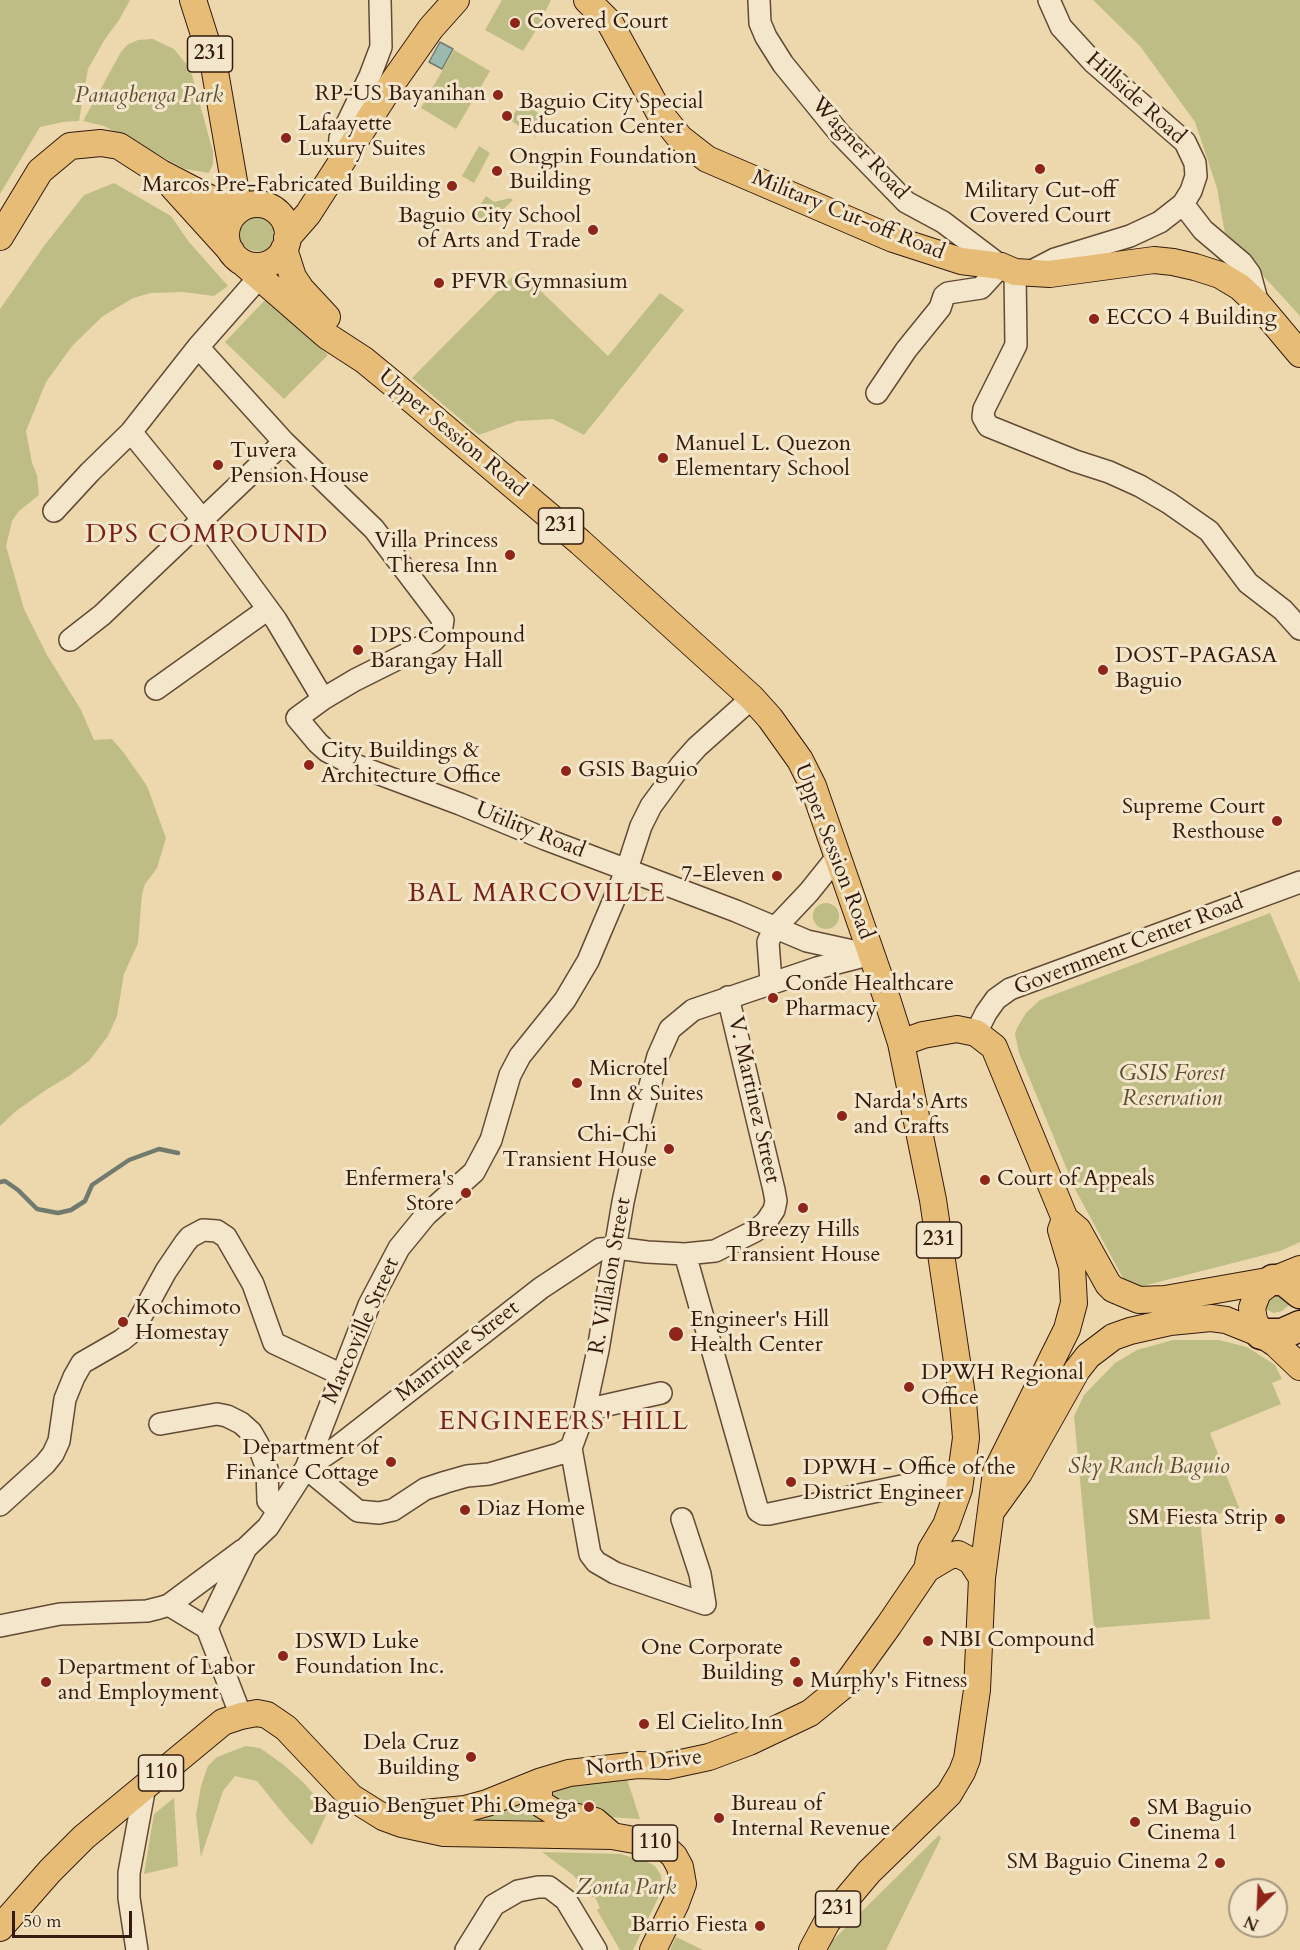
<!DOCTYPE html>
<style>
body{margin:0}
#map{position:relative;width:1300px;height:1950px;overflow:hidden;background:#edd8ad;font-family:Cardo,serif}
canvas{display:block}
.north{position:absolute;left:1228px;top:1878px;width:60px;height:60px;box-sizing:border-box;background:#f3e6ca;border:2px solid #a7957e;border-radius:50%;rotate:204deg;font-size:16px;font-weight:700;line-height:24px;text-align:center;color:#341b0d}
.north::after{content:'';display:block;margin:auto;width:21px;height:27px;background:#8f2418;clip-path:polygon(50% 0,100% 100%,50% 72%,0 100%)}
.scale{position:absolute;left:12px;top:1911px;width:120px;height:27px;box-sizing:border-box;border:3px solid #341b0d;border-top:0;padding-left:8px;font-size:18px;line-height:21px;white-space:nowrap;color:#341b0d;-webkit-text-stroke:4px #f3e6ca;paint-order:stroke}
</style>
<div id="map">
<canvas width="1300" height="1950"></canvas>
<div class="north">N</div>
<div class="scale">50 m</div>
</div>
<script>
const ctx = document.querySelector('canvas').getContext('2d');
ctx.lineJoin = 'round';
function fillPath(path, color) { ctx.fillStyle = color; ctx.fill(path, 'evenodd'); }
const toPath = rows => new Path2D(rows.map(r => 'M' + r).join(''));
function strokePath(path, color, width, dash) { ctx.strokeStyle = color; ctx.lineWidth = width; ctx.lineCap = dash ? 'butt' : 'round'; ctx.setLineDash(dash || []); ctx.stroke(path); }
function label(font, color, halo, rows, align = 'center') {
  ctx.font = font + ' Cardo,serif'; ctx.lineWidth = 6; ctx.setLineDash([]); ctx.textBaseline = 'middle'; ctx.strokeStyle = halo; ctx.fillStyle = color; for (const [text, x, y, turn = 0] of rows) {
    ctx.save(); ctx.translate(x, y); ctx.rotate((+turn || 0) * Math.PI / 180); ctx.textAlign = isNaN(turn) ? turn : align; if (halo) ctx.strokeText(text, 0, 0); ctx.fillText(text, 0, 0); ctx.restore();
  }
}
fillPath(toPath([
 [0,0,130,0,119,20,105,39,88,69,79,121,63,122,40,127,0,194],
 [502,0,551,0,544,14,545,16,523,51,485,30],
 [1093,0,1300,0,1300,316,1225,234,1217,188,1195,122,1140,46],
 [153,39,174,49,187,65,192,75,213,152,213,164,209,173,185,169,104,126,83,121,121,52,127,45,138,40],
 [454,50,490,71,456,129,421,108],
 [522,101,547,120,536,137,510,120],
 [479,146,490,153,474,183,462,176],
 [114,183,171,216,189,242,228,286,214,296,183,292,151,293,133,298,103,316,73,345,46,382,26,431,32,463,37,475,39,495,19,511,12,521,6,546,24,609,47,655,81,710,94,740,112,739,124,753,147,786,166,838,157,868,145,884,142,894,138,943,124,974,117,1016,108,1036,89,1061,69,1076,46,1090,16,1111,0,1126,0,309,44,246,84,195],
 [486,196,494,202,510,198,513,200,486,226,473,216],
 '238 231a20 20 0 1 1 40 0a20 20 0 1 1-40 0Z',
 [519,270,608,356,660,293,684,310,584,435,553,419,517,421,479,435,412,378],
 [266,299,328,355,284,399,225,342],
 '813 916a13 13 0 1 1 26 0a13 13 0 1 1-26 0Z',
 [1270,913,1300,983,1300,1242,1280,1251,1139,1287,1125,1282,1075,1189,1019,1053,1015,1034,1017,1028,1026,1013,1040,1000],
 [1268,1285,1290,1299,1288,1306,1282,1311,1274,1313,1267,1310,1262,1305],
 [1173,1340,1219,1340,1247,1347,1275,1365,1282,1379,1272,1383,1281,1404,1210,1433,1239,1508,1200,1519,1210,1619,1094,1628,1074,1416,1084,1395,1115,1363,1137,1350],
 [246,1746,260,1748,284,1765,305,1784,328,1811,312,1845,286,1817,257,1781,235,1776,223,1791,201,1857,196,1815,201,1786,208,1766,217,1757],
 [617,1779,627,1779,640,1819,609,1817,553,1799,548,1791,563,1786],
 [174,1798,178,1866,144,1874,154,1814],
 [525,1802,543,1823,453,1824,467,1817],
 [939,1835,941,1838,886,1950,829,1950,832,1941],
 [542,1852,620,1854,646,1861,655,1866,661,1875,662,1884,660,1894,633,1950,620,1950,597,1910,600,1908,595,1897,592,1897,573,1875],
 [676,1937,703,1950,670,1950]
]), '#bebd85');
const water = toPath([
 [440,42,453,49,442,69,429,62,440,42]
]);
fillPath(water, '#9ab9af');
strokePath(water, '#717a6e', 1.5);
strokePath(toPath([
 [0,1182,5,1181,18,1190,37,1209,58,1213,71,1210,85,1201,92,1185,129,1160,159,1149,178,1153]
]), '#717a6e', 4.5);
const minor = toPath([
 [759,0,760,23,766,37,783,64,840,134,906,202,943,222,1001,266,981,288,948,293,944,296,940,308,906,350,877,393],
 [343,161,339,153,340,138,370,76,381,47,380,0],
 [1183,204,1203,230,1242,263,1250,274,1258,304],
 [1015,272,1016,345,984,409,983,417,988,426,1075,461,1109,472,1140,486,1169,503,1209,531,1248,583,1283,610,1300,629],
 [1028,273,1055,259,1130,236,1160,222,1183,204,1191,191,1196,176,1195,163,1185,142,1093,62,1061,27,1049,0],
 [198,347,284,442,374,529,443,620,441,633,433,641,355,680,323,699,297,718,318,743,327,751,350,763,460,804,545,839,736,911,807,941,871,955],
 [131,432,202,519,235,564,276,620,323,699],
 [54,511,90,472,131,432,198,347,256,281,268,263],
 [70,640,102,615,284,442],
 [156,689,268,609],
 [771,982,768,942,774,929,809,892,837,857],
 [976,1033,986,1013,996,999,1010,989,1300,882],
 [685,1254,758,1511,763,1514,769,1514,916,1483,928,1482,959,1489],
 [585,1410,661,1393],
 [160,1424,217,1414,227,1416,241,1423,251,1432,258,1444,267,1469,268,1501,278,1511],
 [571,1448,590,1554,596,1562,615,1573,705,1604,700,1574,682,1519],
 [306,1468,358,1511,379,1513,393,1510,425,1489,446,1482,467,1476,489,1474,559,1454,571,1448,585,1410,598,1350,623,1202,641,1119,658,1056,670,1029,693,1010,817,968,864,956],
 [306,1468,336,1448,541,1288,600,1249,616,1248,647,1252,685,1254,715,1251,755,1231,766,1222,774,1210,776,1201,774,1190,728,997],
 [0,1505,45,1464,53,1454,59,1441,65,1399,74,1377,82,1363,122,1340,133,1331,166,1271,185,1243,190,1237,203,1230,217,1231,226,1237,253,1284,274,1343,340,1374],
 [169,1605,207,1628],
 [0,1626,60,1614,147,1611,159,1608,169,1605,243,1550],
 [241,1716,207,1628,246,1548,268,1527,306,1468,369,1305,399,1248,426,1215,474,1172,483,1155,491,1140,510,1075,520,1056,565,1000,588,961,627,869,641,826,651,806,681,765,697,747,752,698],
 [137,1950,129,1898,129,1873,145,1786],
 [466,1950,494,1905,518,1891,538,1887,549,1887,566,1900,596,1950]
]);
const major = toPath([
 [193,0,214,66,239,210],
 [587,0,610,23,659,112,680,138,707,159,893,239,961,261,1001,266,1015,272,1050,274,1154,260,1173,262,1195,267,1220,275,1240,287,1258,304,1300,354],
 [173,187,231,251],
 '226 235a31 31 0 1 1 62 0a31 31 0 1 1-62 0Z',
 [0,237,40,171,70,146,101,143,119,146,161,173,236,212],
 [287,238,308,214,393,82,431,28,456,0],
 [284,249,293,277,301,289,327,317],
 [242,262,327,336,364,360,392,383,580,542,752,698,770,718,800,760,813,786,887,999,901,1043,933,1200,963,1402,966,1438,959,1489,946,1525,931,1550,927,1569,889,1625,848,1682,810,1713,749,1742,709,1757,667,1766,638,1765,569,1773,539,1782,487,1803,465,1809,383,1817],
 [901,1043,923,1035,957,1029,976,1033,994,1047,1065,1219,1078,1230,1108,1284,1113,1289,1139,1300,1165,1299,1273,1280],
 [1261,1334,1254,1320,1252,1308,1258,1292,1273,1280,1300,1269],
 [993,1509,1019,1473,1077,1370,1088,1356,1113,1337,1130,1331,1170,1322,1211,1318,1226,1320,1261,1334,1276,1344,1300,1367],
 [927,1569,949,1556,958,1554,971,1561,982,1578],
 [539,1782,539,1800,541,1804,554,1812,595,1821,609,1833],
 [0,1928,50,1871,84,1837,223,1722,241,1716,257,1713,267,1715,286,1728,351,1797,383,1817,402,1824,444,1833,612,1836,662,1845,674,1856,680,1867,683,1884,676,1903,653,1950],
 [812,1950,827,1922,869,1872,949,1794,962,1772,967,1759,977,1690,982,1578,996,1472,1067,1329,1074,1303,1072,1267,1061,1230,1065,1219]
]);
const highway = toPath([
 [1273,1280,1284,1280,1300,1293],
 [1261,1334,1282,1334,1300,1326]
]);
strokePath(minor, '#624a35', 24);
strokePath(major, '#341b0d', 28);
strokePath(highway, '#341b0d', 33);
strokePath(minor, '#f3e6ca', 21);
strokePath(major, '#e6bc76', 26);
strokePath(highway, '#e6bc76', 30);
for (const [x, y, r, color] of [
 [515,23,6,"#8f2418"],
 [498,95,6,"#8f2418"],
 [507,116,6,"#8f2418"],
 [286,138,6,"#8f2418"],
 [1040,169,6,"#8f2418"],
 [497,171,6,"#8f2418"],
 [452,186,6,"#8f2418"],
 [593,230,6,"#8f2418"],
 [439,283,6,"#8f2418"],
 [1094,319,6,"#8f2418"],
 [663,458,6,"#8f2418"],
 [218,465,6,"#8f2418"],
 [510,555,6,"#8f2418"],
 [358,650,6,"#8f2418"],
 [1103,670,6,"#8f2418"],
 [309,765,6,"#8f2418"],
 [566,771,6,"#8f2418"],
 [1277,821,6,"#8f2418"],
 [777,876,6,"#8f2418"],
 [773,998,6,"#8f2418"],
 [577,1083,6,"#8f2418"],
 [842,1116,6,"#8f2418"],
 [669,1149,6,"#8f2418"],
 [985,1180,6,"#8f2418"],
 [466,1193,6,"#8f2418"],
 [803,1208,6,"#8f2418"],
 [123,1322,6,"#8f2418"],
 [676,1334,8,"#8f2418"],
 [909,1387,6,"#8f2418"],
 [391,1462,6,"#8f2418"],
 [791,1482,6,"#8f2418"],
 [465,1510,6,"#8f2418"],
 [1280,1519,6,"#8f2418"],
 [928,1641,6,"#8f2418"],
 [283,1656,6,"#8f2418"],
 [795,1662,6,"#8f2418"],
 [46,1682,6,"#8f2418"],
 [798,1682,6,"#8f2418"],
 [644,1724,6,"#8f2418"],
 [471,1757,6,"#8f2418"],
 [589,1807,6,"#8f2418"],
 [719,1818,6,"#8f2418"],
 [1135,1822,6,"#8f2418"],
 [1220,1863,6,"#8f2418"],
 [760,1926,6,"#8f2418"]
]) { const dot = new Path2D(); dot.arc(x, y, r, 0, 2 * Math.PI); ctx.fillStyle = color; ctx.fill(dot); strokePath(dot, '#f3e6ca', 2); }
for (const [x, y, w] of [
 [210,54,45],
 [561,526,45],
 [939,1240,45],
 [161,1773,45],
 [655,1843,45],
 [838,1909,45]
]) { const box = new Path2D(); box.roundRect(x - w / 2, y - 18, w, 36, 4.5); ctx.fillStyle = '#f3e6ca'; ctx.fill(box); strokePath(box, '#341b0d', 1.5); }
label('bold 21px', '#341b0d', null, [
 ["231",210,54],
 ["231",561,526],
 ["231",939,1240],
 ["110",161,1773],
 ["110",655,1843],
 ["231",838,1909]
]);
label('22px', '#341b0d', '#f3e6ca', [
 ["Covered Court",527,23],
 ["RP-US Bayanihan",486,95,"right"],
 ["Baguio City Special",519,103],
 ["Education Center",519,128],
 ["Lafaayette",298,125],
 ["Luxury Suites",298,150],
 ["Ongpin Foundation",509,158],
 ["Building",509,183],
 ["Marcos Pre-Fabricated Building",440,186,"right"],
 ["Military Cut-off",1040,192,"center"],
 ["Covered Court",1040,217,"center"],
 ["Baguio City School",581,217,"right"],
 ["of Arts and Trade",581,242,"right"],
 ["PFVR Gymnasium",451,283],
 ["ECCO 4 Building",1106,319],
 ["Manuel L. Quezon",675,445],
 ["Elementary School",675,470],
 ["Tuvera",230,452],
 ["Pension House",230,477],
 ["Villa Princess",498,542,"right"],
 ["Theresa Inn",498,567,"right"],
 ["DPS Compound",370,637],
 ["Barangay Hall",370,662],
 ["DOST-PAGASA",1115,657],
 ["Baguio",1115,682],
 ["City Buildings &",321,752],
 ["Architecture Office",321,777],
 ["GSIS Baguio",578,771],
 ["Supreme Court",1265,808,"right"],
 ["Resthouse",1265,833,"right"],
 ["7-Eleven",765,876,"right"],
 ["Conde Healthcare",785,985],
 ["Pharmacy",785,1010],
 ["Microtel",589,1070],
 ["Inn & Suites",589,1095],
 ["Narda's Arts",854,1103],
 ["and Crafts",854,1128],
 ["Chi-Chi",657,1136,"right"],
 ["Transient House",657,1161,"right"],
 ["Enfermera's",454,1180,"right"],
 ["Store",454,1205,"right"],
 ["Court of Appeals",997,1180],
 ["Breezy Hills",803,1231,"center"],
 ["Transient House",803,1256,"center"],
 ["Kochimoto",135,1309],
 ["Homestay",135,1334],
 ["Engineer's Hill",690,1321],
 ["Health Center",690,1346],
 ["DPWH Regional",921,1374],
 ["Office",921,1399],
 ["Department of",379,1449,"right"],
 ["Finance Cottage",379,1474,"right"],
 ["DPWH - Office of the",803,1469],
 ["District Engineer",803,1494],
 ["Diaz Home",477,1510],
 ["SM Fiesta Strip",1268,1519,"right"],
 ["NBI Compound",940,1641],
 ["DSWD Luke",295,1643],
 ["Foundation Inc.",295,1668],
 ["One Corporate",783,1649,"right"],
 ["Building",783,1674,"right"],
 ["Department of Labor",58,1669],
 ["and Employment",58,1694],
 ["Murphy's Fitness",810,1682],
 ["El Cielito Inn",656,1724],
 ["Dela Cruz",459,1744,"right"],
 ["Building",459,1769,"right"],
 ["Bureau of",731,1805],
 ["Internal Revenue",731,1830],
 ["Baguio Benguet Phi Omega",577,1807,"right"],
 ["SM Baguio",1147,1809],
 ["Cinema 1",1147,1834],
 ["SM Baguio Cinema 2",1208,1863,"right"],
 ["Barrio Fiesta",748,1926,"right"]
], 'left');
label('italic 22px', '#5d4c31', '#f3e6ca', [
 ["Panagbenga Park",149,97],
 ["GSIS Forest",1172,1075],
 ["Reservation",1172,1100],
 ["Sky Ranch Baguio",1149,1468],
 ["Zonta Park",626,1889]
]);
label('22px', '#341b0d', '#f3e6ca', [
 ["Hillside Road",1135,99,42],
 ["Wagner Road",859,149,47],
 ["Military Cut-off Road",848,216,22],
 ["Upper Session Road",452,434,40],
 ["Utility Road",530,831,22],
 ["Upper Session Road",833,852,69],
 ["Government Center Road",1129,946,-21],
 ["V. Martinez Street",753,1100,77],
 ["R. Villalon Street",611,1276,-80],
 ["Marcoville Street",362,1331,-66],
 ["Manrique Street",458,1352,-38],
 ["North Drive",644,1764,-6]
]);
ctx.letterSpacing = '1.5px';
label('26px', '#7a1f14', '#f3e6ca', [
 ["DPS COMPOUND",207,536],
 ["BAL MARCOVILLE",537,895],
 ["ENGINEERS' HILL",564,1423]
]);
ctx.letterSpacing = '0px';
</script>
